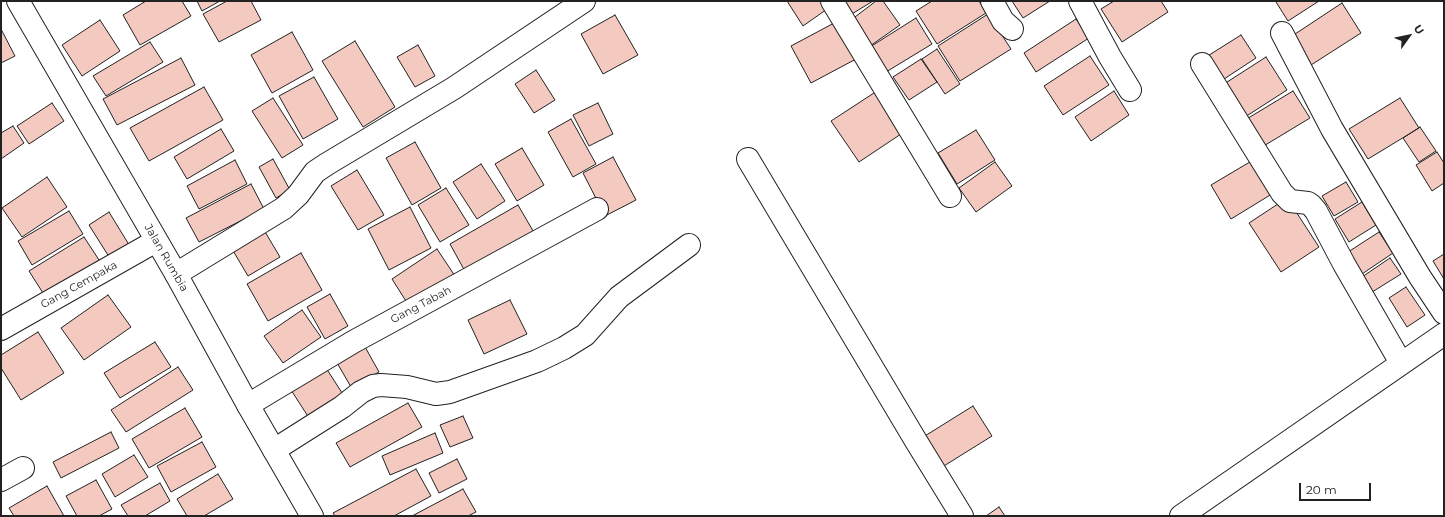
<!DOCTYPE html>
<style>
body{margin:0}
#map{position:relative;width:1445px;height:517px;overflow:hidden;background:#fff;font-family:Montserrat,sans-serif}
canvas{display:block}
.frame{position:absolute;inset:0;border:2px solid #222;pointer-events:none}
.north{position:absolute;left:1389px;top:16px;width:40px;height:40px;-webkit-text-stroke:3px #fff;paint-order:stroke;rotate:57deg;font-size:11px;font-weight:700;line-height:16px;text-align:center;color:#222}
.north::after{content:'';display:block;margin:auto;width:14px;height:18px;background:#222;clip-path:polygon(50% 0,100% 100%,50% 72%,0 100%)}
.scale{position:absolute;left:1299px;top:483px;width:72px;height:18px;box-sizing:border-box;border:2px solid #222;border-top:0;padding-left:5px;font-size:12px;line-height:14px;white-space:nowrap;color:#222;-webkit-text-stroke:3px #fff;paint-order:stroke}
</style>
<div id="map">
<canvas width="1445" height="517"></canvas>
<div class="frame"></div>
<div class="north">U</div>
<div class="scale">20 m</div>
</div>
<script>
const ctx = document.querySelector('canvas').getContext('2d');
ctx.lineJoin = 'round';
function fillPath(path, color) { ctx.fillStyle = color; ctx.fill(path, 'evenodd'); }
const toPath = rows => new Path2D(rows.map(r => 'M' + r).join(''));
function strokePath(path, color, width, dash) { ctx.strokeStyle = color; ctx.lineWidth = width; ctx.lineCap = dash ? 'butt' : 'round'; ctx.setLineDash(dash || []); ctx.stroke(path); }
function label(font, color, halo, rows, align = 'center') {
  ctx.font = font + ' Montserrat,sans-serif'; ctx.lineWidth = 3; ctx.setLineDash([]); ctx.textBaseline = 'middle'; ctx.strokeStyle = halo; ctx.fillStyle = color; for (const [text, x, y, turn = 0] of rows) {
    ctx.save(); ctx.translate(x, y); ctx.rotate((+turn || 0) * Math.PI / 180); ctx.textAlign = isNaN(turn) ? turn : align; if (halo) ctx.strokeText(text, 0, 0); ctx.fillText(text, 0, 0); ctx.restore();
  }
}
const building = toPath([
 [146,1,182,1,191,16,140,45,123,15,146,1],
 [197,1,220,1,202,11,197,1],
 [227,1,251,1,261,20,219,42,203,14,227,1],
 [787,1,826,1,830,7,803,26,787,1],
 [838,1,873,1,847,17,838,1],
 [876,1,883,1,900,25,870,46,851,20,876,1],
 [932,1,979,1,986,13,937,44,916,11,932,1],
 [1012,1,1050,1,1023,18,1012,1],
 [1114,1,1161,1,1168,12,1122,42,1101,9,1114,1],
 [1277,1,1319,1,1288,21,1276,2,1277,1],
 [1342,3,1361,33,1311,65,1292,36,1342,3],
 [988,14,1011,49,960,81,938,46,988,14],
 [615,15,638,55,603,74,581,34,615,15],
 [916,18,932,44,886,72,870,47,916,18],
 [1076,19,1089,38,1036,72,1024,53,1076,19],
 [100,20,120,51,82,76,62,45,100,20],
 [836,22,856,59,811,83,791,46,836,22],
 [1,29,15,56,1,63,1,29],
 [292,32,313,70,272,93,251,55,292,32],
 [1241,35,1256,58,1221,81,1206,57,1241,35],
 [355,41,395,107,363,127,322,61,355,41],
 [150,42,163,62,106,96,93,76,150,42],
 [418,45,435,76,415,87,397,57,418,45],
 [937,49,960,84,945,94,922,59,937,49],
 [1090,56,1109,85,1063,115,1044,86,1090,56],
 [1266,57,1287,90,1245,117,1224,84,1266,57],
 [181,58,195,85,117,125,103,99,181,58],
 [921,59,937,82,909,100,893,77,921,59],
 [536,70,555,100,534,113,515,84,536,70],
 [314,77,338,119,303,139,279,96,314,77],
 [204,87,223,120,149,161,130,128,204,87],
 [877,91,904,132,859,162,831,121,877,91],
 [1114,91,1129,115,1091,141,1075,117,1114,91],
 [1293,91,1310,118,1262,147,1245,120,1293,91],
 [273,98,303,145,282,158,252,111,273,98],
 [1400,98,1419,128,1368,159,1349,129,1400,98],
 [52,103,64,121,29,144,17,126,52,103],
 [598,103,613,134,589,146,573,115,598,103],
 [571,119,596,164,573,177,548,132,571,119],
 [13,126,24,143,1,159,1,133,13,126],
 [1420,127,1436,151,1419,162,1403,138,1420,127],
 [221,129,234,151,187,179,174,157,221,129],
 [976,130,995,160,957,184,938,153,976,130],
 [415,142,441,188,412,205,386,158,415,142],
 [522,148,544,185,517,201,495,164,522,148],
 [1437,152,1444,163,1444,183,1432,191,1416,165,1437,152],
 [1260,156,1280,189,1231,219,1211,185,1260,156],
 [613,157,636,200,605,216,583,173,613,157],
 [273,159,290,190,276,198,259,167,273,159],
 [235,160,247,184,199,209,187,186,235,160],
 [995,162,1012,186,976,212,959,188,995,162],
 [481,164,505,201,477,219,453,182,481,164],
 [357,170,384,215,358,230,331,186,357,170],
 [47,177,67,207,22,237,2,208,47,177],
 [1346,182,1358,202,1334,216,1322,196,1346,182],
 [251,184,264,209,199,242,186,218,251,184],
 [446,188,469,225,440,242,418,205,446,188],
 [1287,198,1319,247,1281,272,1249,223,1287,198],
 [1362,202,1376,225,1349,242,1335,219,1362,202],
 [518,205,536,236,467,275,450,244,518,205],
 [410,207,431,248,389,270,368,229,410,207],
 [69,211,83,234,32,265,18,241,69,211],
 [109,212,131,248,111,260,89,225,109,212],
 [261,225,280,257,248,276,229,244,261,225],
 [1379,232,1393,253,1359,276,1345,254,1379,232],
 [84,237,103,266,48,301,29,271,84,237],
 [437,249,457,279,411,309,392,279,437,249],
 [301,253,322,290,268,321,247,284,301,253],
 [1444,254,1444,279,1433,261,1444,254],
 [1390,258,1401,274,1369,294,1359,279,1390,258],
 [1406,287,1425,315,1407,327,1389,298,1406,287],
 [330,294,348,326,325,339,307,307,330,294],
 [108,295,131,327,84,360,61,328,108,295],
 [510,300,527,334,484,354,468,320,510,300],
 [302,310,321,337,283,363,264,336,302,310],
 [38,332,64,373,21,400,1,368,1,355,38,332],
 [155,342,171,367,120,398,104,373,155,342],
 [364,345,379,372,351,387,336,361,364,345],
 [178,367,193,390,126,432,111,410,178,367],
 [326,368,346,399,311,421,291,390,326,368],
 [408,403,422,427,350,467,336,443,408,403],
 [973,406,992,436,939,469,920,439,973,406],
 [185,408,202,437,149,468,132,439,185,408],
 [463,416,473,438,450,447,440,425,463,416],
 [111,432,119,448,61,478,53,462,111,432],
 [435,433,443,453,390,475,382,456,435,433],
 [202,442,216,467,171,492,157,466,202,442],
 [134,455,148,477,115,497,102,474,134,455],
 [457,459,467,479,439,493,429,473,457,459],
 [416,469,431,496,394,516,335,516,333,513,416,469],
 [218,474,233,499,204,516,187,516,177,499,218,474],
 [96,480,112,509,99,516,77,516,66,496,96,480],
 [160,483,170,501,145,516,128,516,121,505,160,483],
 [47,486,64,516,14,516,9,508,47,486],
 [463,489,476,512,468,516,412,516,463,489],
 [999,507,1005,516,986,516,999,507]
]);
fillPath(building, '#f3c9c0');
strokePath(building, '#222', 1);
const minor = toPath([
 [832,1,950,196],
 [992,1,1003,21,1012,29],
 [1080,1,1110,57,1130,90],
 [1282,33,1332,129,1420,277,1444,313],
 [1202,64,1282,193,1290,201,1308,203,1311,205,1316,211,1344,264,1401,363],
 [748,159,916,441,962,516],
 [176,274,284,208,298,195,315,172,327,164,454,88,584,1],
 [1,329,156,241],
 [248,405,353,342,597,209],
 [274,450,342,407,361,392,373,386,381,385,407,387,436,394,450,392,537,361,564,348,585,335,619,297,689,245],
 [1,480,23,468],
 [1181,516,1444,334]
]);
const highway = toPath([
 [18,1,176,274,248,405,312,516]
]);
strokePath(minor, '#222', 24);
strokePath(highway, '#222', 24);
strokePath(minor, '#fff', 22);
strokePath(highway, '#fff', 22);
label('11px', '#222', '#fff', [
 ["Jalan Rumbia",166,258,60],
 ["Gang Cempaka",79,285,-29],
 ["Gang Tabah",421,305,-28]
]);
</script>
